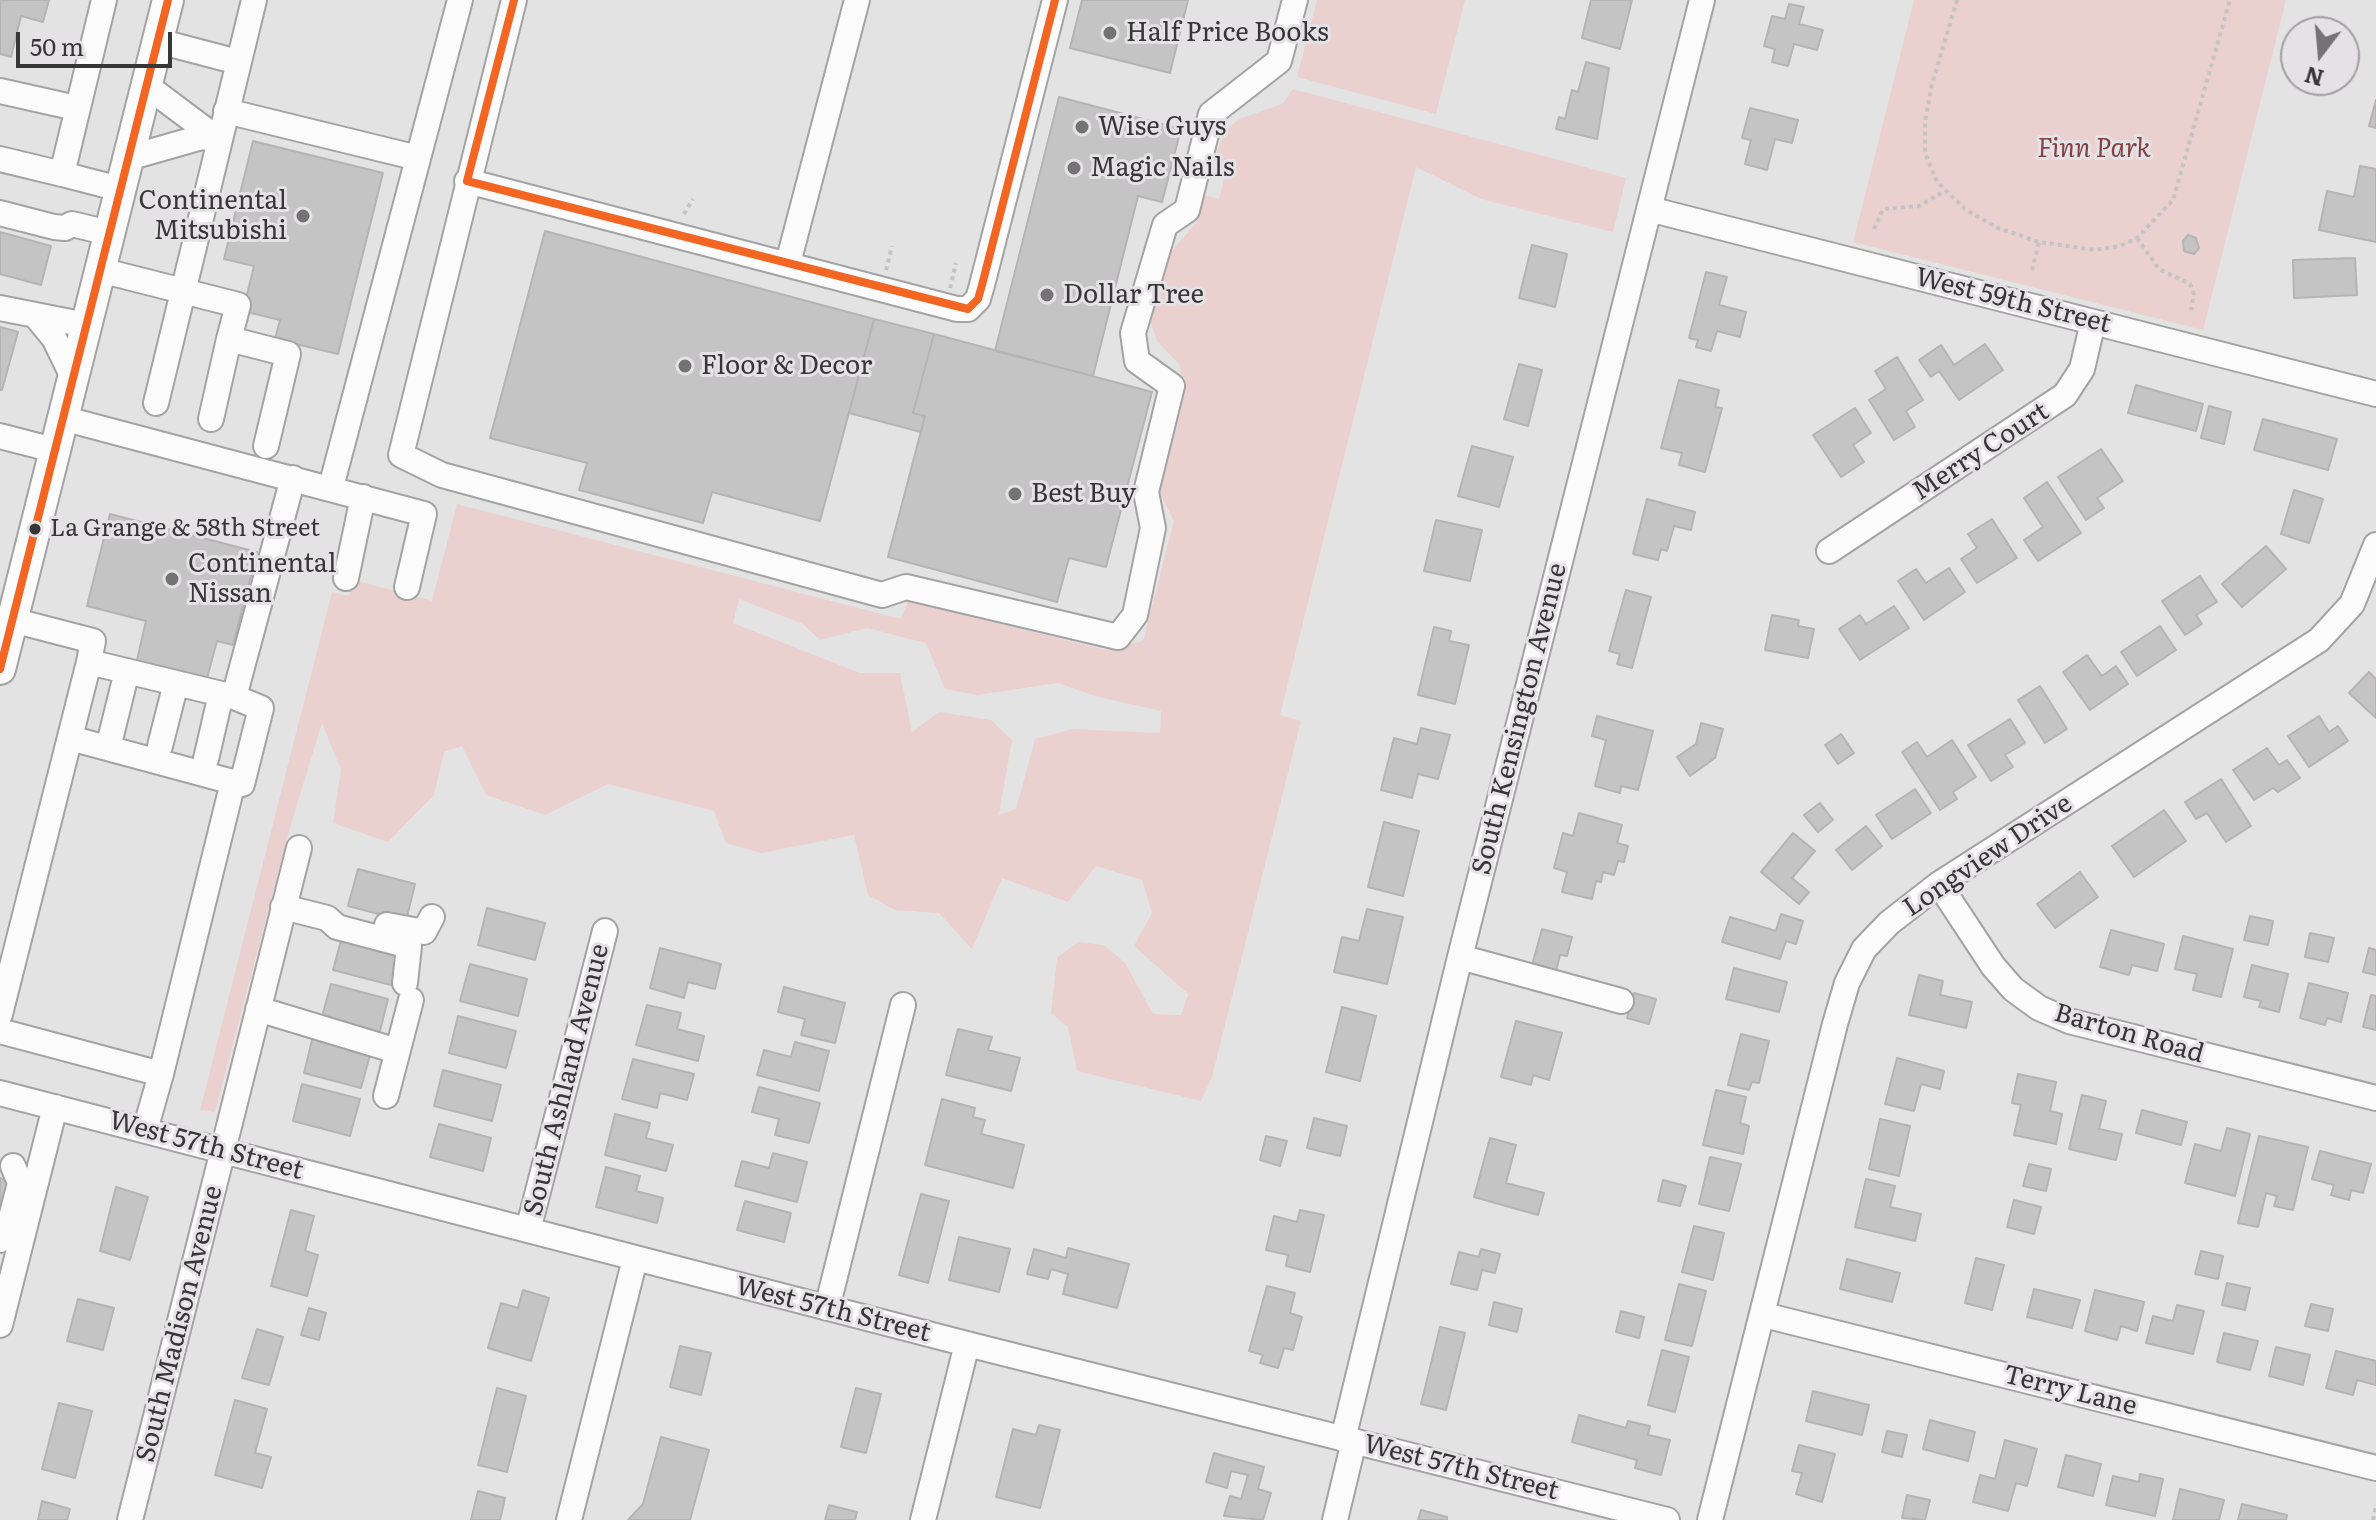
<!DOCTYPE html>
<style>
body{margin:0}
#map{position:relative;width:2376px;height:1520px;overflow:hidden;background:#e4e3e4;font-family:Literata,serif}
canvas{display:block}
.north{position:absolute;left:2280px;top:16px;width:80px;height:80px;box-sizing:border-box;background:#e5e2e5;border:2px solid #a09ea0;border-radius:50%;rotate:196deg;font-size:22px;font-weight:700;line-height:32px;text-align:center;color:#383738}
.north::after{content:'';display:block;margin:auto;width:28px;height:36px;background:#747374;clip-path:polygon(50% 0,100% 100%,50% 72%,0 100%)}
.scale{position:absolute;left:16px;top:32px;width:156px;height:36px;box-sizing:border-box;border:4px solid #383738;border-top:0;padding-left:10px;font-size:24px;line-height:28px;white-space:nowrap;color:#383738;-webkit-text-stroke:6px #e5e2e5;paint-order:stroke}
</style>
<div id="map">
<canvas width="2376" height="1520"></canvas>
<div class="north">N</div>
<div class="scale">50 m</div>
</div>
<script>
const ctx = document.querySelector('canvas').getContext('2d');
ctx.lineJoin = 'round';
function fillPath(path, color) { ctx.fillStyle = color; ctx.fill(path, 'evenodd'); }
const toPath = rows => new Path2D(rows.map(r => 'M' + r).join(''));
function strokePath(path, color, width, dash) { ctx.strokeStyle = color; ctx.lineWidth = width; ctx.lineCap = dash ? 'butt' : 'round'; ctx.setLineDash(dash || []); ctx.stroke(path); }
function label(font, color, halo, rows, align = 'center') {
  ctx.font = font + ' Literata,serif'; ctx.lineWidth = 6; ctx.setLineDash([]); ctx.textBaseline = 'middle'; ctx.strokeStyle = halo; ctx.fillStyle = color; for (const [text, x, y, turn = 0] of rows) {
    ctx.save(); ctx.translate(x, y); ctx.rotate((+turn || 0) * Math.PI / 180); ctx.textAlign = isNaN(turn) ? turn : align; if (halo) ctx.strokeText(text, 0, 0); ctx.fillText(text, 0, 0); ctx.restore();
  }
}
fillPath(toPath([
 [1317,0,1465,0,1436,114,1297,77],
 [1914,0,2286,0,2203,330,1853,242],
 [1293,89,1626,178,1613,232,1481,199,1416,167,1280,715,1301,721,1212,1077,1201,1101,1077,1071,1068,1027,1051,1013,1057,958,1078,942,1104,945,1125,963,1153,1014,1181,1015,1188,994,1134,946,1152,913,1142,880,1096,866,1068,902,1002,878,972,949,939,913,895,910,868,895,854,835,761,853,726,843,714,811,608,784,545,815,486,795,462,746,444,752,434,795,388,842,333,823,341,770,322,723,291,824,215,1112,200,1110,332,592,349,596,354,580,432,601,457,504,901,619,908,601,1106,650,1143,641,1174,521,1158,490,1185,390,1179,364,1157,341,1150,320,1162,262,1197,222,1203,195,1219,199,1228,163,1214,158,1226,130,1239,119,1282,104],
 [739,599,803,624,820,640,867,628,926,643,945,689,977,695,1058,683,1098,697,1161,711,1160,733,1072,729,1035,739,1016,809,999,815,1012,740,991,720,939,712,912,732,900,673,860,673,733,623]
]), '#ebd0d0');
const building = toPath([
 [0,0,49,0,43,22,21,16,11,57,0,54,0,0],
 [1082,0,1188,0,1170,73,1070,48,1082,0],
 [1591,0,1632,0,1620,49,1582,38,1591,0],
 [1789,4,1804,7,1799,24,1823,30,1817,50,1794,44,1788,66,1772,62,1775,49,1764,46,1772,16,1785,19,1789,4],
 [1586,62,1609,68,1597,139,1556,129,1559,117,1565,119,1572,90,1578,92,1586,62],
 [1059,97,1181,129,1162,202,1138,196,1093,376,995,351,1059,97],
 [2376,100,2376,128,2369,126,2376,100],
 [1750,108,1798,120,1792,143,1775,139,1767,170,1745,164,1751,140,1742,138,1750,108],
 [253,141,383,173,338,354,275,339,280,320,243,311,254,266,224,259,253,141],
 [2360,166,2376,169,2376,242,2319,230,2327,191,2354,197,2360,166],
 [545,231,874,319,820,521,712,492,703,523,579,490,587,463,490,438,545,231],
 [0,232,51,246,41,285,0,274,0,232],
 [2188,235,2196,238,2199,248,2194,254,2184,251,2183,241,2188,235],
 [1532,245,1567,254,1555,307,1519,298,1532,245],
 [2355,258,2357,295,2294,298,2293,260,2355,258],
 [1706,272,1727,277,1719,305,1746,312,1740,337,1717,331,1711,351,1696,347,1698,340,1689,338,1706,272],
 [874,319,934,334,913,413,925,416,921,432,849,413,874,319],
 [0,327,18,332,2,390,0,390,0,327],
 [934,334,1152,392,1106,567,1069,558,1057,602,888,557,925,416,913,413,934,334],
 [1985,344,2003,370,1959,400,1939,371,1931,377,1919,360,1941,345,1954,365,1985,344],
 [1897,357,1923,400,1906,411,1915,427,1894,440,1869,400,1886,389,1875,371,1897,357],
 [1519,364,1542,370,1528,426,1504,419,1519,364],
 [1679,380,1719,390,1715,407,1722,408,1705,472,1679,465,1682,453,1661,448,1679,380],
 [2136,385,2203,404,2196,431,2128,413,2136,385],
 [2209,406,2231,412,2224,444,2201,438,2209,406],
 [1855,408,1871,433,1853,445,1864,462,1841,477,1813,435,1855,408],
 [2263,419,2337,439,2328,470,2254,450,2263,419],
 [1472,446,1513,457,1499,507,1458,496,1472,446],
 [2101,449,2123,481,2097,498,2104,508,2086,520,2058,477,2101,449],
 [2047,482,2081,533,2038,561,2024,540,2043,527,2024,498,2047,482],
 [2294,490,2323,499,2309,543,2281,534,2294,490],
 [1647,499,1695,512,1691,530,1674,526,1667,551,1661,549,1658,560,1633,554,1647,499],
 [110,514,257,552,233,645,217,641,206,682,136,664,146,621,87,606,110,514],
 [1992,519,2017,558,1977,583,1961,559,1977,548,1968,534,1992,519],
 [1436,520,1482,530,1470,581,1424,571,1436,520],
 [2266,546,2286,569,2242,607,2222,584,2266,546],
 [1949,568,1965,592,1924,620,1898,581,1916,569,1926,583,1949,568],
 [2200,576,2217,602,2196,615,2202,624,2185,635,2162,601,2200,576],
 [1626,590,1651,597,1632,668,1617,664,1620,654,1609,651,1626,590],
 [1894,606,1909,628,1860,660,1839,629,1860,615,1866,624,1894,606],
 [1772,615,1799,620,1798,626,1814,629,1808,658,1765,650,1772,615],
 [2160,626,2176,650,2137,676,2121,652,2160,626],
 [1434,627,1451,631,1449,641,1469,645,1455,704,1418,695,1434,627],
 [2087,655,2102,676,2116,666,2128,684,2090,710,2063,672,2087,655],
 [2369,672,2376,679,2376,718,2349,693,2369,672],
 [2040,686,2067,729,2045,743,2018,700,2040,686],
 [1597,716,1653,731,1638,790,1621,786,1620,793,1595,786,1606,740,1592,736,1597,716],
 [2319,716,2329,732,2338,726,2348,741,2309,767,2288,736,2319,716],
 [2010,719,2025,743,2005,755,2013,767,1991,781,1968,745,2010,719],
 [1701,723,1723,729,1715,758,1690,776,1677,757,1696,744,1701,723],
 [1421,728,1450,735,1438,779,1418,774,1412,798,1381,790,1394,738,1417,744,1421,728],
 [1841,734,1854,753,1838,764,1825,745,1841,734],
 [1952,740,1976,777,1953,792,1957,799,1940,810,1902,752,1917,742,1927,757,1952,740],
 [2267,748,2279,765,2287,760,2300,778,2278,792,2273,788,2254,800,2233,770,2267,748],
 [2221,779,2251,826,2226,842,2207,813,2196,819,2185,802,2221,779],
 [1915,789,1931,813,1892,839,1876,815,1915,789],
 [1820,803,1833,820,1818,832,1804,815,1820,803],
 [2164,810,2186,841,2134,877,2112,846,2164,810],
 [1579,813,1622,825,1617,843,1628,846,1624,862,1618,861,1614,875,1603,872,1601,882,1596,881,1592,899,1562,892,1567,872,1554,868,1563,833,1573,836,1579,813],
 [1384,822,1419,831,1403,896,1368,887,1384,822],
 [1866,826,1882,846,1852,870,1836,850,1866,826],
 [1793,833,1815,851,1792,878,1809,892,1799,904,1761,872,1793,833],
 [358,869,415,884,406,921,348,906,358,869],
 [2080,872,2098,897,2055,928,2037,904,2080,872],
 [487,908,545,923,535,960,478,945,487,908],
 [1367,909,1403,917,1387,984,1334,972,1342,937,1359,941,1367,909],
 [1781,914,1803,921,1796,944,1786,941,1780,959,1722,942,1730,917,1776,931,1781,914],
 [2250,916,2273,921,2268,945,2244,940,2250,916],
 [1542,929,1572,937,1567,956,1560,955,1555,975,1531,969,1542,929],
 [2111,930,2164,944,2157,971,2132,965,2129,975,2100,967,2111,930],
 [343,933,400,948,391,985,333,970,343,933],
 [2310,933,2334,938,2328,962,2305,957,2310,933],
 [2183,936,2233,949,2221,997,2193,990,2197,974,2175,969,2183,936],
 [660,948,721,964,715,989,688,982,684,998,650,988,660,948],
 [2369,948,2376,950,2376,975,2363,972,2369,948],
 [470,964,527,979,518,1016,460,1001,470,964],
 [2252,965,2288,974,2279,1012,2259,1007,2261,1001,2244,997,2252,965],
 [1734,968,1787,982,1779,1012,1726,999,1734,968],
 [1919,975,1943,981,1940,995,1972,1002,1966,1028,1909,1015,1919,975],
 [2309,983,2348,993,2341,1022,2327,1018,2325,1025,2300,1018,2309,983],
 [331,984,388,999,379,1035,321,1020,331,984],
 [784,987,845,1003,835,1043,801,1035,805,1019,778,1012,784,987],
 [1634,993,1656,999,1649,1024,1627,1018,1634,993],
 [2371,995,2376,996,2376,1030,2363,1027,2371,995],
 [647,1005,681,1013,677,1029,704,1036,698,1061,636,1045,647,1005],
 [1342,1007,1376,1016,1360,1081,1326,1072,1342,1007],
 [458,1016,516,1031,506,1068,449,1053,458,1016],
 [1516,1021,1562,1033,1549,1080,1533,1075,1531,1085,1501,1077,1516,1021],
 [958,1029,992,1037,988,1050,1020,1058,1011,1091,946,1075,958,1029],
 [1741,1034,1769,1041,1759,1083,1752,1082,1749,1090,1728,1085,1741,1034],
 [313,1036,371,1051,361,1088,304,1073,313,1036],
 [795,1042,829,1051,819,1091,757,1075,764,1050,791,1057,795,1042],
 [1897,1058,1944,1071,1940,1089,1921,1084,1914,1111,1885,1104,1897,1058],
 [633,1059,694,1074,687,1100,660,1093,657,1108,622,1099,633,1059],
 [443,1070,501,1085,492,1121,434,1106,443,1070],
 [2018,1074,2056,1082,2050,1111,2062,1114,2056,1144,2014,1135,2021,1105,2012,1103,2018,1074],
 [302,1084,360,1099,350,1136,293,1121,302,1084],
 [759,1087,820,1103,809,1143,775,1135,779,1119,752,1112,759,1087],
 [1716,1090,1746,1097,1740,1123,1749,1126,1743,1154,1703,1145,1716,1090],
 [2082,1095,2106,1101,2099,1129,2122,1134,2116,1160,2069,1149,2082,1095],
 [942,1099,975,1108,973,1117,985,1120,981,1134,1024,1145,1013,1188,925,1165,942,1099],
 [2142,1110,2187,1122,2181,1145,2136,1133,2142,1110],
 [615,1114,650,1123,646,1138,673,1145,666,1171,605,1155,615,1114],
 [1314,1118,1347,1126,1340,1156,1307,1148,1314,1118],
 [1880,1119,1910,1126,1899,1176,1869,1169,1880,1119],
 [439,1124,491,1138,483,1171,430,1157,439,1124],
 [2227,1128,2250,1134,2235,1196,2185,1183,2195,1144,2221,1151,2227,1128],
 [1266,1136,1287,1141,1280,1166,1260,1160,1266,1136],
 [2259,1136,2308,1147,2293,1210,2274,1206,2277,1196,2266,1193,2258,1227,2238,1223,2259,1136],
 [1490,1138,1516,1145,1506,1183,1544,1193,1538,1215,1474,1197,1490,1138],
 [2320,1151,2371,1164,2363,1193,2351,1190,2349,1200,2331,1195,2334,1185,2312,1179,2320,1151],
 [773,1153,807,1162,797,1202,735,1186,742,1161,769,1168,773,1153],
 [1710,1157,1741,1164,1729,1211,1699,1204,1710,1157],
 [2029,1164,2051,1169,2046,1191,2023,1186,2029,1164],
 [606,1167,640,1176,636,1191,663,1198,657,1223,596,1207,606,1167],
 [0,1178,9,1181,1,1212,0,1212,0,1178],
 [1866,1179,1895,1186,1890,1207,1921,1214,1915,1241,1855,1227,1866,1179],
 [1663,1180,1686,1186,1680,1206,1658,1201,1663,1180],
 [116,1187,148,1197,130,1260,100,1251,116,1187],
 [921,1194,949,1201,928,1283,899,1275,921,1194],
 [2014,1200,2041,1207,2034,1234,2007,1227,2014,1200],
 [745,1201,791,1213,784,1242,737,1230,745,1201],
 [291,1210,314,1216,305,1251,318,1255,307,1296,271,1286,291,1210],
 [1300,1210,1324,1215,1310,1272,1286,1266,1288,1255,1266,1250,1274,1216,1297,1222,1300,1210],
 [1694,1226,1724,1233,1713,1280,1682,1272,1694,1226],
 [959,1237,1010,1249,999,1292,949,1280,959,1237],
 [1068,1248,1129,1264,1117,1308,1063,1294,1068,1274,1051,1269,1048,1279,1027,1274,1034,1249,1066,1258,1068,1248],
 [1481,1249,1500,1254,1495,1273,1482,1270,1477,1290,1451,1284,1459,1252,1479,1257,1481,1249],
 [2201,1251,2223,1256,2218,1279,2195,1274,2201,1251],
 [1976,1258,2004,1265,1992,1310,1965,1303,1976,1258],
 [1847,1259,1900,1273,1892,1302,1840,1289,1847,1259],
 [2227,1283,2250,1288,2245,1310,2222,1305,2227,1283],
 [1679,1284,1706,1291,1692,1346,1665,1340,1679,1284],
 [1267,1286,1295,1293,1290,1313,1302,1317,1293,1350,1284,1348,1278,1368,1260,1363,1263,1355,1249,1351,1267,1286],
 [2034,1289,2080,1300,2072,1328,2027,1317,2034,1289],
 [523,1290,549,1298,531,1361,488,1348,501,1303,518,1308,523,1290],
 [2095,1290,2144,1302,2137,1331,2121,1326,2117,1340,2085,1331,2095,1290],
 [78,1299,114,1308,103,1350,67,1341,78,1299],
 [1494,1302,1522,1309,1517,1332,1489,1325,1494,1302],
 [2311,1304,2333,1309,2328,1331,2305,1326,2311,1304],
 [2177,1305,2204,1311,2193,1354,2146,1343,2153,1316,2173,1321,2177,1305],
 [309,1308,326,1313,319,1340,301,1335,309,1308],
 [1621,1311,1644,1317,1639,1338,1616,1332,1621,1311],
 [1440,1327,1465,1333,1446,1410,1421,1404,1440,1327],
 [257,1329,283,1337,269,1385,242,1378,257,1329],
 [2224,1333,2258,1341,2250,1370,2217,1362,2224,1333],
 [680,1346,711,1353,701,1395,670,1387,680,1346],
 [2276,1347,2310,1355,2303,1385,2269,1376,2276,1347],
 [1662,1350,1689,1357,1675,1412,1648,1405,1662,1350],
 [2336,1351,2376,1361,2376,1385,2357,1380,2353,1395,2326,1388,2336,1351],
 [497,1388,526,1396,507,1472,478,1465,497,1388],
 [856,1388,881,1394,866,1453,841,1447,856,1388],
 [1813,1391,1869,1405,1862,1435,1806,1421,1813,1391],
 [235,1400,267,1409,255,1453,271,1457,262,1488,215,1475,235,1400],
 [59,1403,92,1411,75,1478,42,1469,59,1403],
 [1579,1415,1626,1428,1628,1421,1650,1426,1648,1435,1670,1440,1661,1475,1635,1468,1637,1460,1572,1442,1579,1415],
 [1930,1420,1975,1432,1968,1461,1923,1449,1930,1420],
 [1039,1425,1060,1430,1040,1508,996,1497,1013,1429,1036,1435,1039,1425],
 [1887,1431,1907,1435,1902,1457,1882,1452,1887,1431],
 [661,1437,709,1450,690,1520,628,1520,643,1504,661,1437],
 [2005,1440,2037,1449,2027,1486,2016,1483,2008,1511,1973,1502,1980,1475,1995,1479,2005,1440],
 [1799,1445,1835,1454,1822,1502,1796,1494,1802,1473,1792,1471,1799,1445],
 [1214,1453,1264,1467,1258,1489,1271,1493,1263,1520,1224,1516,1230,1496,1241,1499,1248,1475,1231,1471,1227,1488,1206,1482,1214,1453],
 [2066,1455,2101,1464,2093,1496,2058,1487,2066,1455],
 [2140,1474,2163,1479,2155,1516,2106,1505,2113,1476,2139,1482,2140,1474],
 [2180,1489,2224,1500,2219,1520,2173,1520,2180,1489],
 [478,1491,505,1498,500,1520,471,1520,478,1491],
 [1907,1495,1930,1500,1925,1520,1902,1518,1907,1495],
 [42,1501,70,1509,67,1520,38,1520,42,1501],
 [2242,1504,2287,1515,2286,1520,2238,1520,2242,1504],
 [829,1505,857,1512,855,1520,825,1520,829,1505],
 [1421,1510,1447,1517,1447,1520,1418,1520,1421,1510]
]);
fillPath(building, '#c5c4c5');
strokePath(building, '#b5b3b4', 2);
const minor = toPath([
 [104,0,62,174,120,189],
 [514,0,401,455,442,475,882,595,906,587,1118,637,1135,615,1153,528,1146,492,1172,386,1137,361,1133,333,1165,225,1187,210,1211,114,1279,61,1295,0],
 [158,41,238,62],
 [147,86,219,140],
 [0,91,76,108],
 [226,111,418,158],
 [128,158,202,137,219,140],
 [0,159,62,174],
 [467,181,957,309,968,309,978,299,982,285,1055,0],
 [1649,209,2376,394],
 [0,213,54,227,65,228,72,224,109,233],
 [788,263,857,0],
 [100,270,238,305,229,339],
 [0,308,86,325],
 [35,315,54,338,73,377],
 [156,403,254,0],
 [62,418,424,514,407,587],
 [211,419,229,339,288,354,266,446],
 [0,436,54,450],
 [331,487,460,0],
 [1829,551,2065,395,2082,369,2093,322],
 [346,578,363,497],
 [12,620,93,641,89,662,234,697,293,478],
 [70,738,233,782,161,1074],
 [160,746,176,683],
 [108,748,127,671],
 [206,759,221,694],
 [233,782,242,784,261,708,234,697],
 [1939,884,1993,966,2013,989,2039,1008,2069,1021,2376,1098],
 [283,907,327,918,337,927,409,946,405,983],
 [387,925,424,932,432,917],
 [1460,957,1621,1001],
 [258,1009,397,1051],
 [0,1014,89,662],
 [0,1031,161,1074,145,1130],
 [0,1093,967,1344,1667,1520],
 [386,1096,411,1000],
 [528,1230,605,931],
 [0,1240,11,1218,20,1183,13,1166],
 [827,1308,903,1005],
 [1764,1315,2376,1468],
 [0,1325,55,1107],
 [1343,1439,1460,957,1702,0],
 [130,1520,299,848],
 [569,1520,635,1259],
 [923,1520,967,1344],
 [1335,1520,1354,1441],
 [1710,1520,1835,1024,1847,983,1864,949,1889,923,1939,884,2319,640,2352,604,2376,545]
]);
const major = toPath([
 [0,669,168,0]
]);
strokePath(minor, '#a4a3a4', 28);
strokePath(major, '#a4a3a4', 34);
strokePath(toPath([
 [1957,0,1932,84,1925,122,1925,153,1937,182,1965,209,1998,228,2039,242,2095,250,2120,246,2137,238,2173,200,2230,0],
 [684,214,693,199],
 [1874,229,1883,209,1919,206,1945,191],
 [2137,238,2159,269,2190,284,2194,294,2191,310],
 [886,270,892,246],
 [2032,270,2039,242],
 [950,288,956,263],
 [2373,1520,2376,1507]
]), '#c4c3c4', 4, [4, 4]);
strokePath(minor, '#fbfbfb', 24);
strokePath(major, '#fbfbfb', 30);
strokePath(toPath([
 [467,181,968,309,978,299,982,285,1055,0],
 [467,181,514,0],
 [0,669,168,0]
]), '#f26522', 8);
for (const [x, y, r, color] of [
 [1110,33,8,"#747374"],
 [1082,127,8,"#747374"],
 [1074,168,8,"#747374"],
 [303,216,8,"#747374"],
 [1047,295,8,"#747374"],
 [685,366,8,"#747374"],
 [1015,494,8,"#747374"],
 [35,529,7,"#383738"],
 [172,579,8,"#747374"]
]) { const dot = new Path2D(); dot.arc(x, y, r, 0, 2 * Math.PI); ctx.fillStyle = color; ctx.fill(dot); strokePath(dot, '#e5e2e5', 3); }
label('24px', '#383738', '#e5e2e5', [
 ["La Grange & 58th Street",50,529]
], 'left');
label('26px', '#383738', '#e5e2e5', [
 ["Half Price Books",1126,33],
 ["Wise Guys",1098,127],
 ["Magic Nails",1090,168],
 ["Continental",287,201,"right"],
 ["Mitsubishi",287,231,"right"],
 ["Dollar Tree",1063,295],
 ["Floor & Decor",701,366],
 ["Best Buy",1031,494],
 ["Continental",188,564],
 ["Nissan",188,594]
], 'left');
label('italic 26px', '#824242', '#e5e2e5', [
 ["Finn Park",2094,149]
]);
label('26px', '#383738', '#e5e2e5', [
 ["West 59th Street",2013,301,14],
 ["Merry Court",1981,452,-33],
 ["South Kensington Avenue",1520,719,-76],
 ["Longview Drive",1988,856,-34],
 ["Barton Road",2129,1034,16],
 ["South Ashland Avenue",567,1080,-76],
 ["West 57th Street",206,1146,15],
 ["West 57th Street",833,1310,14],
 ["South Madison Avenue",180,1324,-76],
 ["Terry Lane",2070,1391,14],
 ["West 57th Street",1461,1468,14]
]);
</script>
